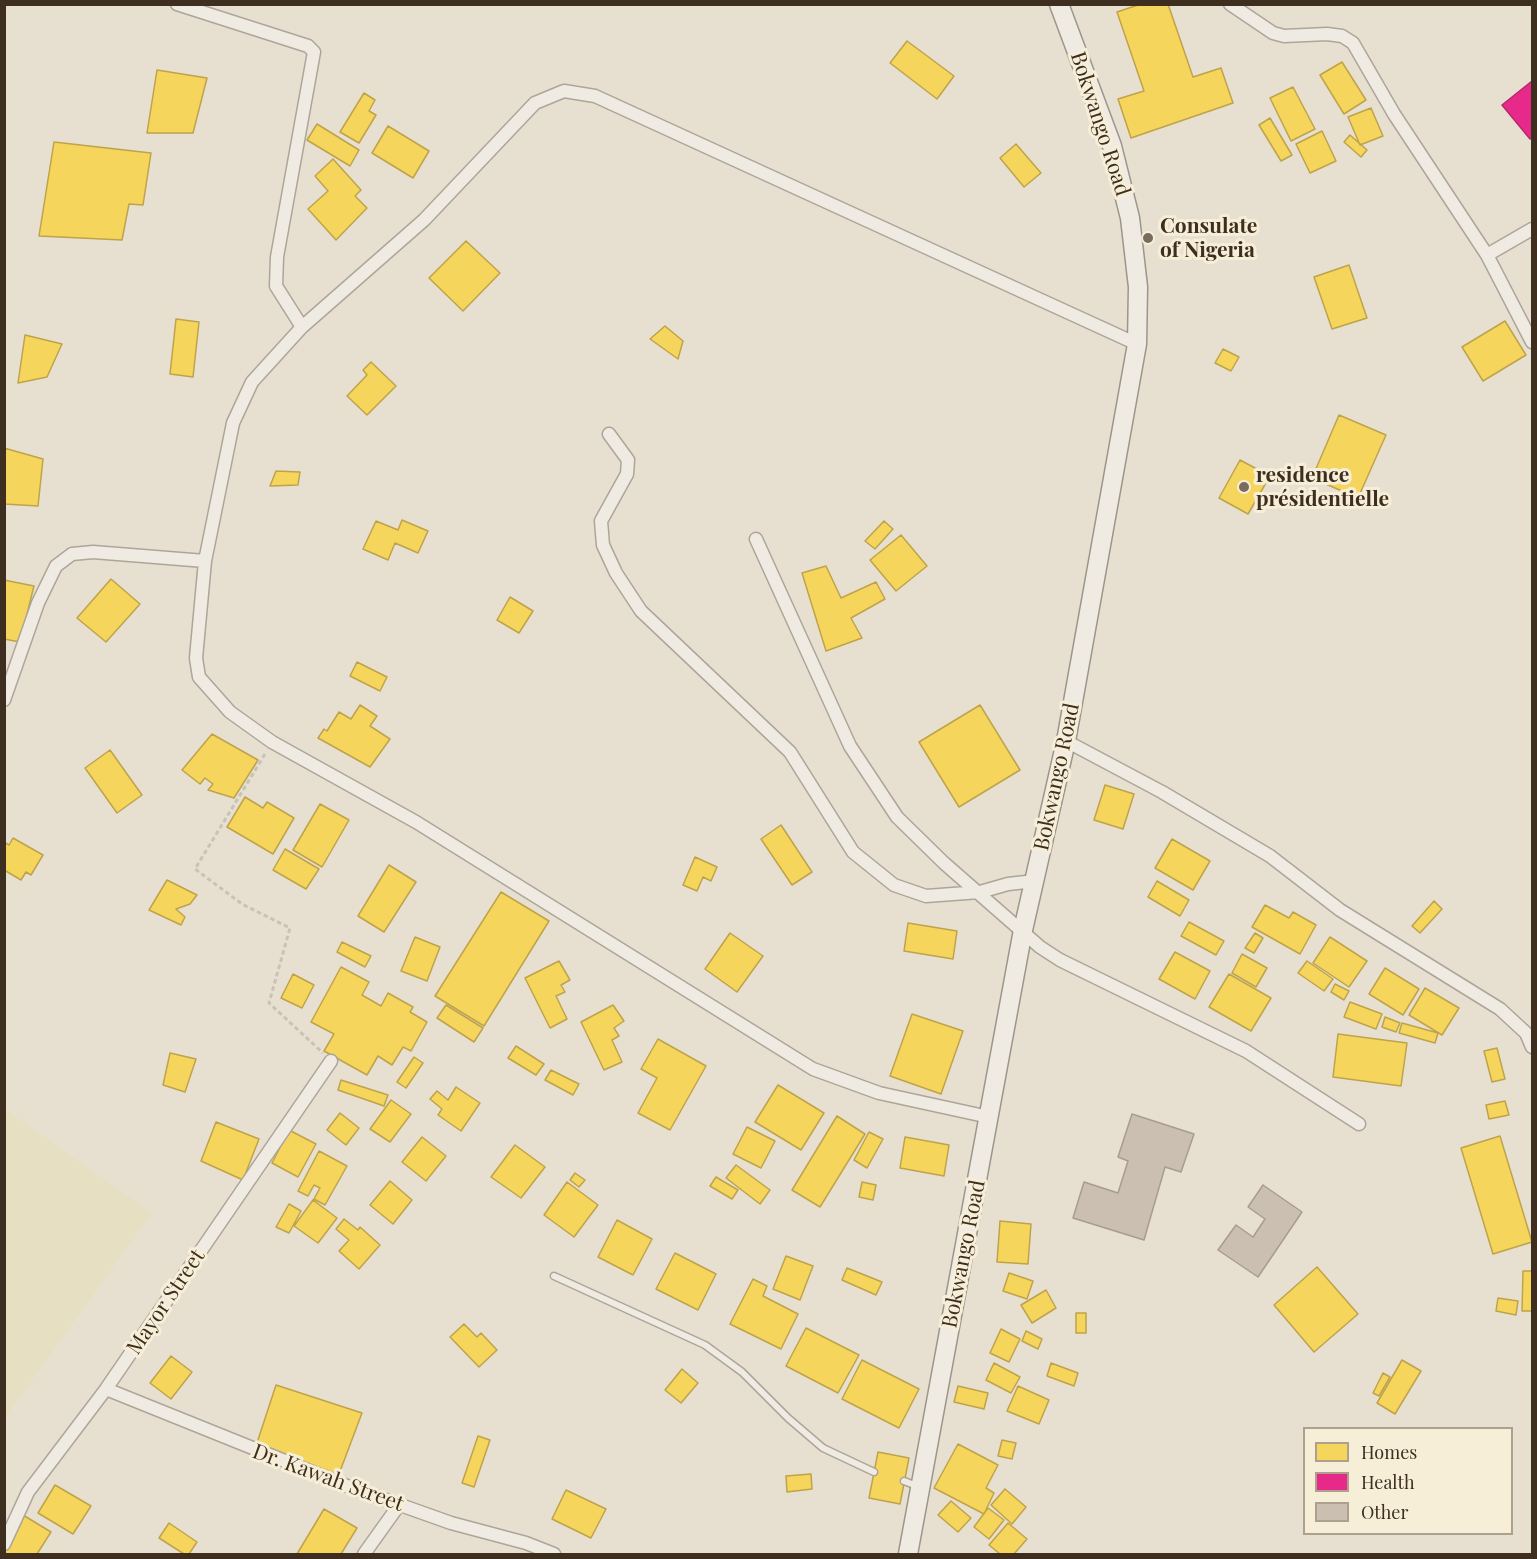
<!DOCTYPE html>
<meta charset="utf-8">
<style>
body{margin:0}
#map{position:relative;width:1537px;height:1559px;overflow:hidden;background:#e7e0d1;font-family:"Playfair Display",serif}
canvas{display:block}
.frame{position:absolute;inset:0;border:6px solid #3d2e20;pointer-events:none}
.legend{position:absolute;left:1303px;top:1427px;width:210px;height:108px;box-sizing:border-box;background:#f7eed8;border:2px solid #ada18e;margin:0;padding:8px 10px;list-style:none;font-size:18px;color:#3d2e20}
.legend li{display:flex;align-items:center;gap:12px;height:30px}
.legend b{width:30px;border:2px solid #ada18e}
</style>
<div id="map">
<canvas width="1537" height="1559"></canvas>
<div class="frame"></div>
<ul class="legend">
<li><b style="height:16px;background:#f6d55c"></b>Homes</li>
<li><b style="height:16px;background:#e7298a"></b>Health</li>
<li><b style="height:16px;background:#cbbfb2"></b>Other</li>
</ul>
</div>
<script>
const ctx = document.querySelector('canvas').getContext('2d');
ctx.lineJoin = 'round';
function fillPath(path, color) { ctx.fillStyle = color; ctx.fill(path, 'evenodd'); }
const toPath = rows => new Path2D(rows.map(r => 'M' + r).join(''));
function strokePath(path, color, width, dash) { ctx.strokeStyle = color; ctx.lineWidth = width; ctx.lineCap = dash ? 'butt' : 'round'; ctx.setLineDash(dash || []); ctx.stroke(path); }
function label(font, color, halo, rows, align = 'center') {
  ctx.font = font + ' "Playfair Display",serif'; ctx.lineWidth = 6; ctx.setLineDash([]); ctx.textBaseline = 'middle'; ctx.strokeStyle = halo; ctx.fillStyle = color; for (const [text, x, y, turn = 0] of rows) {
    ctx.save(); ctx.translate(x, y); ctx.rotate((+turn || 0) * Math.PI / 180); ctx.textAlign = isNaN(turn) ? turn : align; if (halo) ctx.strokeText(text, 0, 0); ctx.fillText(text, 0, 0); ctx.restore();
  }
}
fillPath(toPath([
 [5,1109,152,1213,5,1418]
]), '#e6dfc2');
const homes = toPath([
 [1141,4,1168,4,1193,77,1221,68,1233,103,1131,138,1118,99,1144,91,1117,12,1141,4],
 [907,41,954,76,937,99,890,63,907,41],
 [1342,62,1366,100,1344,114,1320,75,1342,62],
 [157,70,207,78,193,133,147,133,157,70],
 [1293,87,1315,129,1291,141,1270,98,1293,87],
 [364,93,375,100,369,111,376,115,359,143,340,132,364,93],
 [1371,108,1383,136,1360,145,1348,117,1371,108],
 [1270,118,1292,155,1281,161,1259,125,1270,118],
 [317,124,359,150,350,166,307,140,317,124],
 [388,126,429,151,413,178,372,153,388,126],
 [1322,131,1336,161,1310,173,1296,144,1322,131],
 [1350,135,1367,150,1361,157,1344,142,1350,135],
 [54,142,151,153,143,205,129,204,122,240,39,236,54,142],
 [1016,144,1041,173,1024,187,1000,158,1016,144],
 [333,159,361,190,355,196,367,208,336,240,308,209,328,191,315,176,333,159],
 [466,241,500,273,463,311,429,278,466,241],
 [1349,265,1367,318,1332,329,1314,277,1349,265],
 [176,319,199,322,193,377,170,374,176,319],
 [1505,321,1526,355,1483,381,1462,347,1505,321],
 [665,326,683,341,678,359,650,339,665,326],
 [25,335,62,344,47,377,18,383,25,335],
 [1223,349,1239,357,1231,371,1215,363,1223,349],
 [371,362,396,386,367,415,347,396,367,375,363,370,371,362],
 [1339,415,1386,435,1358,498,1312,478,1339,415],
 [4,448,43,459,38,506,4,504,4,448],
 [1240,460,1270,476,1248,514,1219,498,1240,460],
 [276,471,300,472,298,485,270,486,276,471],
 [402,520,428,531,418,553,395,543,388,560,363,549,376,521,398,530,402,520],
 [884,521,893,529,875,549,865,541,884,521],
 [901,535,927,566,896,591,870,560,901,535],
 [826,566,841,598,876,582,885,599,851,618,862,638,826,651,802,573,826,566],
 [111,579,140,604,106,642,77,618,111,579],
 [4,580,34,586,20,642,4,639,4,580],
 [510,597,533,611,519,633,497,620,510,597],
 [357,662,387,677,380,691,350,676,357,662],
 [360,705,377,716,370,726,390,739,370,767,318,738,324,729,327,731,339,712,351,719,360,705],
 [980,705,1020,770,959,807,919,742,980,705],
 [212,734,258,760,234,798,208,790,213,784,205,778,200,784,182,770,212,734],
 [110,750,142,795,117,813,85,768,110,750],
 [1105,785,1134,794,1123,829,1094,820,1105,785],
 [245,797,263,808,267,802,294,818,273,854,227,827,245,797],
 [320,804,349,820,322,867,293,850,320,804],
 [781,825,812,872,792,885,761,839,781,825],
 [13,838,43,855,31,875,26,872,21,880,4,870,4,842,9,845,13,838],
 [1172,839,1210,861,1193,890,1155,868,1172,839],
 [285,849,319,869,306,889,273,870,285,849],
 [695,857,717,867,711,881,703,877,697,891,683,885,695,857],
 [389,865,416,882,384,932,358,916,389,865],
 [167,880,197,895,190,904,176,909,185,917,181,925,149,910,167,880],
 [1157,881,1189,900,1180,916,1148,897,1157,881],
 [501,892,549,921,484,1026,435,996,501,892],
 [1434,901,1442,909,1420,933,1412,926,1434,901],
 [1265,905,1289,918,1293,912,1316,925,1300,954,1252,927,1265,905],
 [1189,922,1224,941,1216,955,1181,936,1189,922],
 [908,923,957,931,953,959,904,951,908,923],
 [730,933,763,956,737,992,705,969,730,933],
 [1255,933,1263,938,1254,953,1245,948,1255,933],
 [415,937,440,947,427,981,401,971,415,937],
 [1330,937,1367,961,1349,987,1313,963,1330,937],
 [342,942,371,956,365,967,337,952,342,942],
 [1175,952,1210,971,1195,999,1159,979,1175,952],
 [1242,954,1267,968,1256,987,1232,973,1242,954],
 [559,961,570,980,561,985,565,992,556,996,567,1019,550,1028,525,978,559,961],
 [1307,961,1333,979,1324,991,1298,973,1307,961],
 [341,967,369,982,362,995,381,1006,388,993,413,1007,410,1012,427,1022,411,1051,403,1047,392,1065,378,1056,367,1075,324,1051,334,1034,311,1022,341,967],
 [1385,968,1419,989,1403,1015,1369,994,1385,968],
 [293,974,314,985,302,1008,281,998,293,974],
 [1229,974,1271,998,1251,1031,1209,1007,1229,974],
 [1335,984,1349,991,1344,1000,1331,992,1335,984],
 [1425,988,1459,1008,1442,1035,1409,1015,1425,988],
 [1350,1002,1382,1014,1376,1029,1344,1017,1350,1002],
 [446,1005,483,1028,474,1042,437,1018,446,1005],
 [613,1005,624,1021,614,1028,619,1036,612,1040,622,1062,604,1070,581,1022,613,1005],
 [912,1014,963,1031,941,1094,890,1076,912,1014],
 [1385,1017,1400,1023,1396,1032,1382,1027,1385,1017],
 [1402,1023,1438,1033,1435,1043,1399,1033,1402,1023],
 [1338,1034,1407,1043,1401,1086,1333,1077,1338,1034],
 [658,1039,706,1066,670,1130,638,1113,657,1078,641,1069,658,1039],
 [516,1046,544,1064,536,1075,508,1058,516,1046],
 [1497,1048,1505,1079,1492,1082,1484,1051,1497,1048],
 [170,1053,196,1059,185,1092,163,1085,170,1053],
 [414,1057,423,1063,406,1088,397,1082,414,1057],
 [551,1070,579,1084,573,1095,545,1080,551,1070],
 [341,1080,388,1095,384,1106,338,1090,341,1080],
 [778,1085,824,1113,801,1150,755,1122,778,1085],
 [456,1087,480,1103,461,1131,438,1115,442,1109,430,1099,437,1091,448,1100,456,1087],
 [391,1100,411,1114,390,1142,370,1129,391,1100],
 [1505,1101,1509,1115,1489,1119,1486,1105,1505,1101],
 [340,1113,359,1128,346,1145,327,1130,340,1113],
 [837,1116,865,1134,820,1207,792,1190,837,1116],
 [216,1122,259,1139,243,1180,201,1161,216,1122],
 [747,1127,775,1141,761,1168,733,1154,747,1127],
 [289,1130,316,1144,298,1177,272,1163,289,1130],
 [869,1132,883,1139,867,1168,854,1160,869,1132],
 [1500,1136,1532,1242,1493,1254,1461,1148,1500,1136],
 [422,1137,446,1156,426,1181,402,1162,422,1137],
 [905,1137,949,1145,944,1176,900,1168,905,1137],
 [515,1145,545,1167,521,1198,491,1177,515,1145],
 [319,1151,347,1166,325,1205,314,1199,320,1188,314,1185,308,1196,298,1191,319,1151],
 [736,1165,770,1190,760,1204,726,1178,736,1165],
 [575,1173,585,1180,579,1187,570,1180,575,1173],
 [716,1177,738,1190,732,1199,710,1186,716,1177],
 [390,1181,412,1200,393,1224,370,1205,390,1181],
 [567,1182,598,1205,574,1237,544,1215,567,1182],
 [862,1182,876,1185,873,1200,859,1197,862,1182],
 [313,1200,337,1218,318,1243,294,1226,313,1200],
 [289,1204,301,1211,289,1233,276,1227,289,1204],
 [344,1219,358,1230,360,1227,380,1245,359,1269,339,1251,349,1240,336,1229,344,1219],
 [617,1220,652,1239,633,1275,598,1257,617,1220],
 [1000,1221,1031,1224,1028,1264,997,1262,1000,1221],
 [675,1253,716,1274,698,1310,656,1289,675,1253],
 [786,1256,813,1266,800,1300,773,1289,786,1256],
 [1317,1267,1358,1314,1314,1352,1274,1305,1317,1267],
 [847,1268,882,1282,876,1295,842,1280,847,1268],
 [1523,1271,1532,1271,1532,1311,1522,1311,1523,1271],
 [1009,1273,1033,1281,1027,1299,1003,1291,1009,1273],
 [753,1279,767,1286,763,1296,798,1314,781,1349,730,1324,753,1279],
 [1046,1290,1056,1308,1032,1323,1021,1305,1046,1290],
 [1498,1298,1518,1301,1516,1315,1496,1311,1498,1298],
 [1076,1313,1086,1313,1086,1333,1076,1333,1076,1313],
 [464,1324,477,1337,481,1333,497,1350,479,1367,450,1337,464,1324],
 [806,1328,859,1355,838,1393,786,1366,806,1328],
 [1001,1329,1020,1339,1009,1362,990,1353,1001,1329],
 [1026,1331,1042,1339,1038,1349,1022,1341,1026,1331],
 [171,1356,192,1372,171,1399,150,1383,171,1356],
 [862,1360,919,1389,899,1428,842,1399,862,1360],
 [1402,1360,1421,1371,1395,1414,1377,1403,1402,1360],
 [994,1363,1020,1377,1011,1393,986,1380,994,1363],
 [1051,1363,1078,1373,1074,1386,1047,1376,1051,1363],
 [682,1369,698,1383,681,1403,665,1390,682,1369],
 [1383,1373,1390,1377,1379,1396,1373,1393,1383,1373],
 [276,1385,362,1413,339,1474,255,1449,276,1385],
 [958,1386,988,1393,984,1409,954,1402,958,1386],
 [1018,1386,1049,1400,1039,1424,1007,1411,1018,1386],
 [478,1436,490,1440,474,1487,462,1483,478,1436],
 [1002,1440,1016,1443,1012,1459,998,1456,1002,1440],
 [958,1444,998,1465,986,1488,994,1493,984,1514,934,1488,958,1444],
 [878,1452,909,1458,900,1504,869,1498,878,1452],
 [811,1474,812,1489,787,1492,786,1476,811,1474],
 [55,1485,91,1506,73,1534,38,1513,55,1485],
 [1005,1489,1026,1507,1012,1524,991,1505,1005,1489],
 [566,1490,606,1509,591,1538,552,1519,566,1490],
 [951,1501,971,1518,958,1532,938,1515,951,1501],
 [988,1508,1004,1520,989,1539,974,1527,988,1508],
 [324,1509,357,1528,341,1554,297,1554,324,1509],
 [23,1515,51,1532,37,1554,6,1554,4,1547,23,1515],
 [169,1523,197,1542,189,1554,184,1554,159,1538,169,1523],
 [1008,1523,1027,1539,1014,1554,1000,1554,989,1545,1008,1523]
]);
fillPath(homes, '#f6d55c');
strokePath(homes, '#bea34a', 1.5);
const health = toPath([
 [1532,81,1532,137,1530,139,1502,105,1532,81]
]);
fillPath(health, '#e7298a');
strokePath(health, '#b42a6a', 1.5);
const building = toPath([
 [1132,1114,1194,1134,1181,1172,1165,1167,1144,1240,1073,1218,1084,1182,1118,1193,1128,1161,1118,1157,1132,1114],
 [1263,1185,1302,1212,1258,1277,1218,1250,1236,1225,1253,1237,1265,1219,1248,1207,1263,1185]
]);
fillPath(building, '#cbbfb2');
strokePath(building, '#a89c90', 1.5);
const lane = toPath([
 [554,1276,705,1345,742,1372,788,1418,823,1448,874,1472],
 [904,1481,917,1486]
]);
const street = toPath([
 [177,4,308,46,314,52,277,257,276,286,302,327],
 [1230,4,1273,33,1284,36,1327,34,1342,36,1353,43,1394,114,1487,255,1532,342],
 [1487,255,1532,229],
 [609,434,628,460,627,474,601,521,603,545,616,573,641,611,790,752,853,852,894,885,926,896,980,892,1008,884,1035,881],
 [756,539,850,746,897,817,944,863,1040,947,1060,960,1246,1051,1359,1124],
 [4,700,38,603,56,566,72,554,93,552,205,561],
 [1066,741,1162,792,1270,856,1340,910,1500,1009,1526,1033,1532,1047],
 [989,1117,879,1093,813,1069,416,822,272,742,230,712,199,677,196,658,205,561,233,423,252,382,302,327,424,220,535,103,564,91,595,96,1137,344],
 [106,1389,347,1486,451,1523,526,1543,554,1554],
 [4,1544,28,1492,106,1389,331,1061],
 [364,1554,399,1505]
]);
const secondary = toPath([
 [908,1554,1023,930,1066,741,1137,344,1138,287,1130,218,1112,146,1059,4]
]);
strokePath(lane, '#ada599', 9);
strokePath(street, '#ada599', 15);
strokePath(secondary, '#9c958a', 21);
strokePath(toPath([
 [265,754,195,869,242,904,290,928,269,1003,323,1053]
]), '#c8c2b9', 3, [4.5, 3]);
strokePath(lane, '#efebe3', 6);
strokePath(street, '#efebe3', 12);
strokePath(secondary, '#efebe3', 18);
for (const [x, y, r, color] of [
 [1148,238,6,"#786c5e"],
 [1244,487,6,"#786c5e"]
]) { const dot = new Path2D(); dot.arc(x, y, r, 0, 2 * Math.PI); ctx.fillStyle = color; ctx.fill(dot); strokePath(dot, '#f7eed8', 2); }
label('21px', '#3d2e20', '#f7eed8', [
 ["Bokwango Road",1100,124,72],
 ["Bokwango Road",1057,777,-78],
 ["Bokwango Road",964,1254,-79],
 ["Mayor Street",166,1302,-56],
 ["Dr. Kawah Street",328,1478,20]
]);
label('bold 21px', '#3d2e20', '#f7eed8', [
 ["Consulate",1160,226],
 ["of Nigeria",1160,250],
 ["residence",1256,475],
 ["présidentielle",1256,499]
], 'left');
</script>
